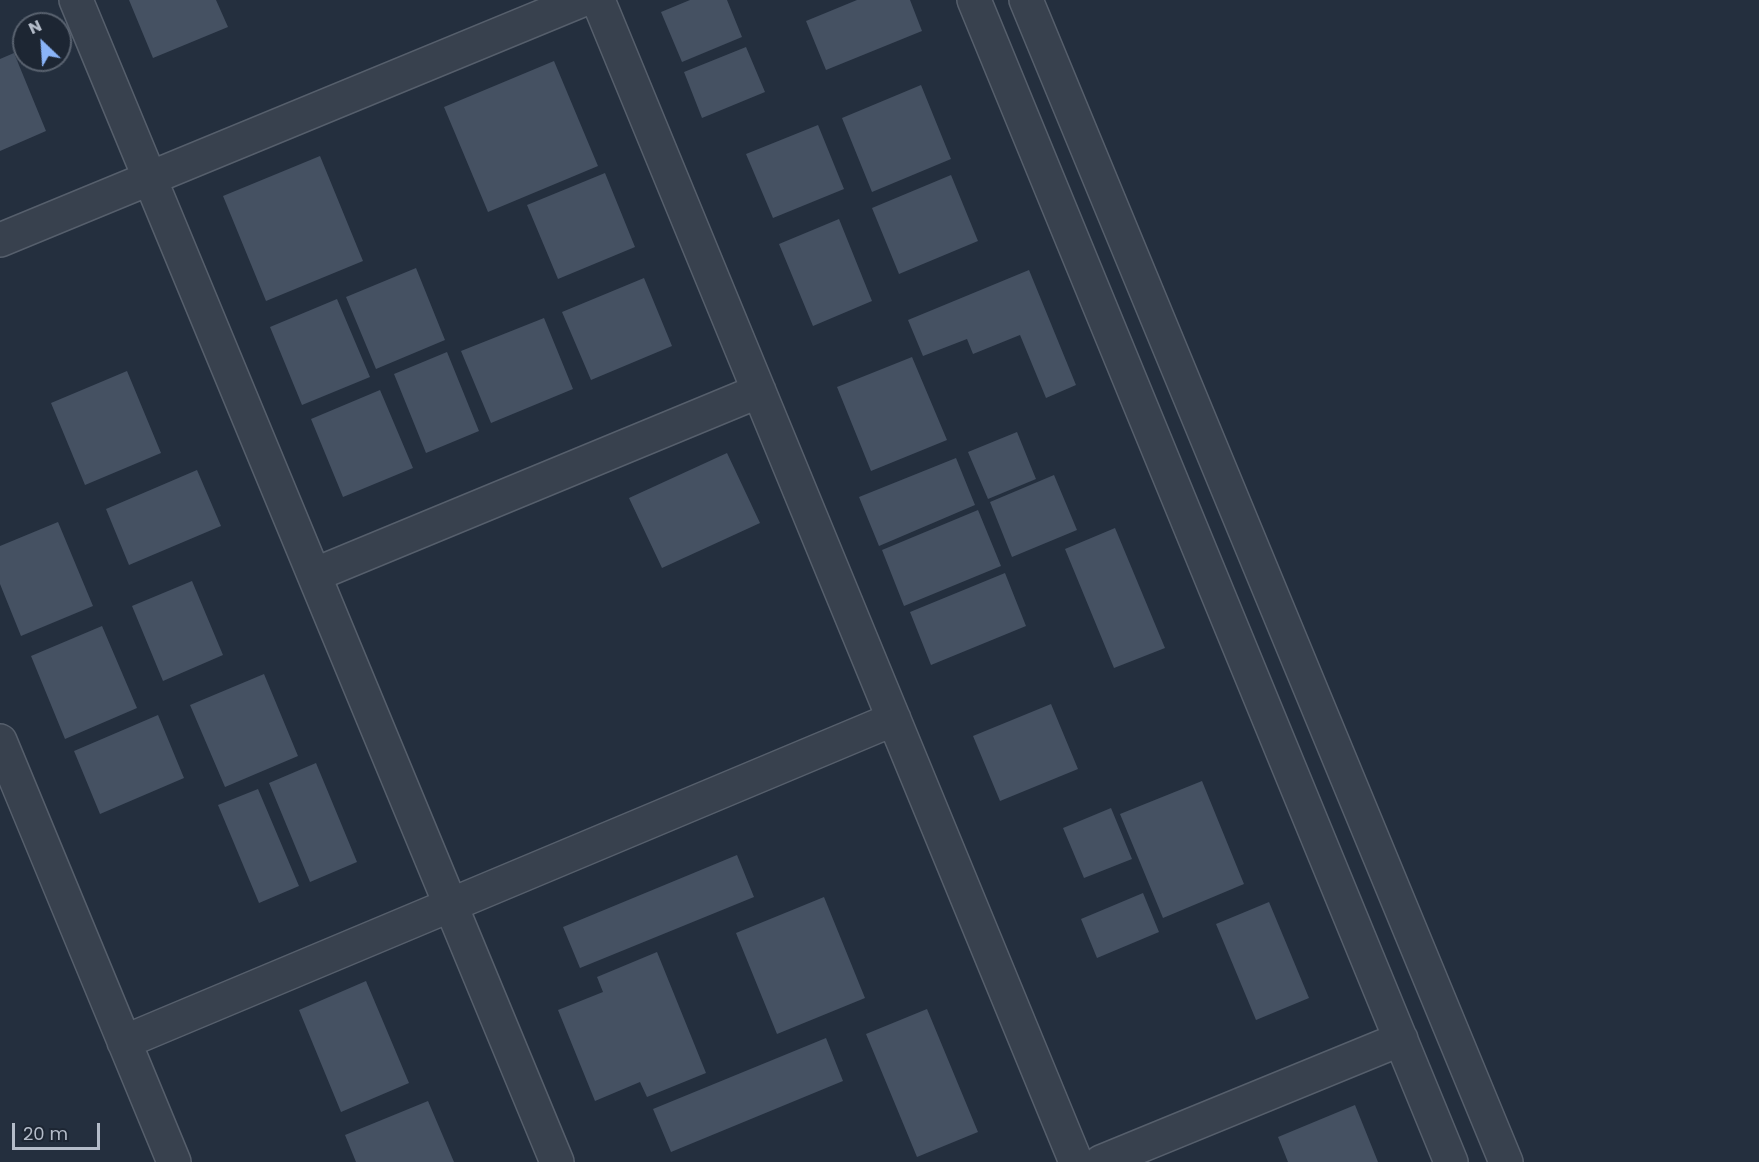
<!DOCTYPE html>
<style>
body{margin:0}
#map{position:relative;width:1759px;height:1162px;overflow:hidden;background:#242f3e;font-family:Poppins,sans-serif}
canvas{display:block}
.north{position:absolute;left:12px;top:12px;width:60px;height:60px;box-sizing:border-box;background:#1d2633;border:2px solid #59626f;border-radius:50%;rotate:335deg;font-size:16px;font-weight:700;line-height:24px;text-align:center;color:#b4bcc9}
.north::after{content:'';display:block;margin:auto;width:21px;height:27px;background:#8ab4f8;clip-path:polygon(50% 0,100% 100%,50% 72%,0 100%)}
.scale{position:absolute;left:12px;top:1123px;width:88px;height:27px;box-sizing:border-box;border:3px solid #b4bcc9;border-top:0;padding-left:8px;font-size:18px;line-height:21px;white-space:nowrap;color:#b4bcc9;-webkit-text-stroke:4px #1d2633;paint-order:stroke}
</style>
<div id="map">
<canvas width="1759" height="1162"></canvas>
<div class="north">N</div>
<div class="scale">20 m</div>
</div>
<script>
const ctx = document.querySelector('canvas').getContext('2d');
ctx.lineJoin = 'round';
function fillPath(path, color) { ctx.fillStyle = color; ctx.fill(path, 'evenodd'); }
const toPath = rows => new Path2D(rows.map(r => 'M' + r).join(''));
function strokePath(path, color, width, dash) { ctx.strokeStyle = color; ctx.lineWidth = width; ctx.lineCap = dash ? 'butt' : 'round'; ctx.setLineDash(dash || []); ctx.stroke(path); }
fillPath(toPath([
 [129,0,216,0,228,27,153,58],
 [690,0,727,0,742,37,682,62,661,12],
 [857,0,910,0,922,31,826,70,806,21],
 [746,47,765,92,702,118,684,72],
 [14,53,46,131,0,151,0,59],
 [554,61,598,166,488,212,444,107],
 [921,85,951,159,872,192,842,118],
 [818,125,844,189,773,218,746,154],
 [320,156,363,261,266,301,223,196],
 [605,173,635,247,558,279,527,205],
 [951,175,978,241,899,274,872,208],
 [839,219,872,301,813,326,779,244],
 [416,268,445,340,376,369,346,297],
 [1029,270,1076,385,1046,398,1020,335,973,354,967,339,923,356,908,320],
 [644,278,672,346,591,380,562,312],
 [337,299,370,377,302,405,270,327],
 [544,318,573,389,491,423,461,351],
 [447,352,479,431,426,453,394,374],
 [912,357,947,440,871,471,837,387],
 [127,371,161,453,85,485,51,403],
 [380,390,413,468,343,497,311,419],
 [1017,432,1036,479,988,499,968,452],
 [727,453,760,523,662,568,629,498],
 [956,458,975,505,879,546,859,497],
 [197,470,221,526,129,565,106,509],
 [1054,475,1077,530,1012,557,990,502],
 [978,510,1001,566,904,606,882,550],
 [58,522,93,606,21,636,0,584,0,546],
 [1115,528,1165,648,1114,668,1065,549],
 [1005,573,1026,626,931,665,910,612],
 [192,581,223,655,163,681,132,606],
 [102,626,137,708,65,739,31,656],
 [264,674,298,756,225,787,190,705],
 [1051,704,1078,769,1000,801,973,736],
 [158,715,184,778,100,814,74,751],
 [316,763,357,862,310,882,269,783],
 [1202,781,1244,884,1163,918,1120,814],
 [258,789,299,886,259,903,218,805],
 [1111,808,1132,859,1084,878,1063,828],
 [737,855,754,897,580,968,563,927],
 [1143,893,1159,932,1097,958,1081,919],
 [824,897,865,998,777,1034,736,933],
 [1269,902,1309,998,1256,1020,1216,924],
 [657,952,706,1073,647,1097,640,1082,595,1101,558,1010,603,992,597,977],
 [366,981,409,1083,341,1112,299,1010],
 [927,1009,978,1132,917,1157,866,1034],
 [826,1038,843,1081,671,1152,653,1109],
 [428,1101,454,1162,356,1162,345,1135],
 [1355,1105,1378,1162,1288,1162,1278,1137]
]), '#455162');
const minor = toPath([
 [76,0,557,1162],
 [598,0,1076,1162],
 [974,0,1451,1162],
 [1026,0,1506,1162],
 [0,240,582,0],
 [314,575,759,391],
 [0,741,174,1162],
 [124,1042,894,719],
 [1101,1162,1401,1039]
]);
strokePath(minor, '#565f6c', 36);
strokePath(minor, '#38414e', 33);
</script>
